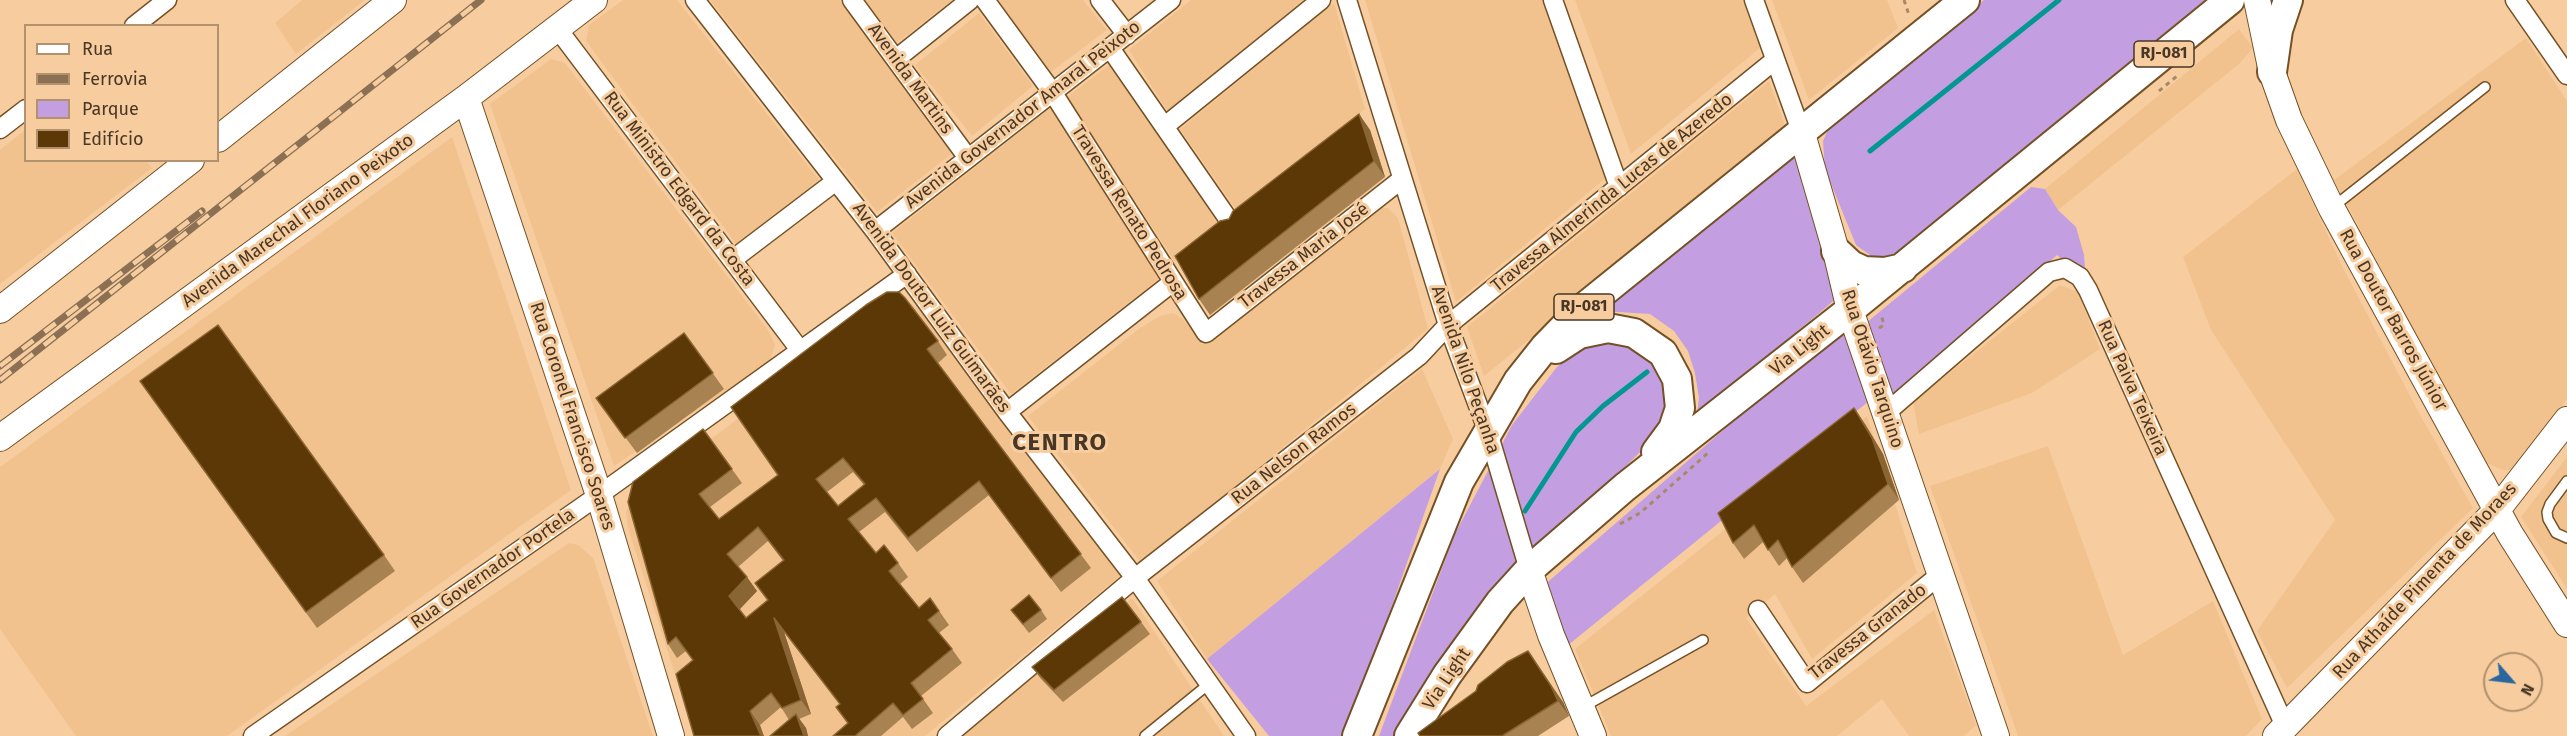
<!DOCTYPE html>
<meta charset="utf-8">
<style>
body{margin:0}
#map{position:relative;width:2567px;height:736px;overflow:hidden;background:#f7cd9f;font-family:"Fira Sans",sans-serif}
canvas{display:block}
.legend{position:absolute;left:24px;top:24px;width:195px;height:138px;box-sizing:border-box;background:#f7cd9f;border:2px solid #b1916e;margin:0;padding:8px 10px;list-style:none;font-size:18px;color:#483725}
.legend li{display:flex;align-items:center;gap:12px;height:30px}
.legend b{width:30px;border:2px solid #b1916e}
.north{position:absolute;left:2483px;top:652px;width:60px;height:60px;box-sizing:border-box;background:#f7cd9f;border:2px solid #b1916e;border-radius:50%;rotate:118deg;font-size:16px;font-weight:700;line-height:24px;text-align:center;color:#483725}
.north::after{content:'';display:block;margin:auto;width:21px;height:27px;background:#2a679e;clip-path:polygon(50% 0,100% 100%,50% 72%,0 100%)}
</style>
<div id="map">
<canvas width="2567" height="736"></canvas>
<ul class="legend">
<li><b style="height:8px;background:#fff"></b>Rua</li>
<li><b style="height:8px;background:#8b7054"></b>Ferrovia</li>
<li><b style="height:16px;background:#c39ee1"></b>Parque</li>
<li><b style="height:16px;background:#5b3806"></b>Edifício</li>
</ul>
<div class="north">N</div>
</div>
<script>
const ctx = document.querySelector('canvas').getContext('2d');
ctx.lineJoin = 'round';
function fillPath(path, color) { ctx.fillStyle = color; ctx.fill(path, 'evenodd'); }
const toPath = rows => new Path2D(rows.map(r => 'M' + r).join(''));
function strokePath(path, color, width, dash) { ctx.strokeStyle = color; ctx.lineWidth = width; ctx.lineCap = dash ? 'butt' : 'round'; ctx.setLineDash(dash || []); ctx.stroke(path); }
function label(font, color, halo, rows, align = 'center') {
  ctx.font = font + ' "Fira Sans",sans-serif'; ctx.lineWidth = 6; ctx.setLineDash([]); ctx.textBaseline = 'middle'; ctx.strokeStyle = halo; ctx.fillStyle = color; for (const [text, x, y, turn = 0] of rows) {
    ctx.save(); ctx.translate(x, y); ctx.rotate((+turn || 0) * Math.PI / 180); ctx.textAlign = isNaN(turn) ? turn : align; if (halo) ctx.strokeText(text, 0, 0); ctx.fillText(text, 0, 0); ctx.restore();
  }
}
fillPath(toPath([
 [302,0,365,0,296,54,275,23],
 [623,0,677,0,820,181,737,245,586,41,589,25],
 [710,0,839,0,954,152,877,212],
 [865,0,952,0,897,43],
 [997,0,1083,0,1107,30,1051,72],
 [1191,0,1304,0,1168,112,1129,50],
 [1365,0,1544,0,1606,178,1456,302],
 [1575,0,1743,0,1760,48,1631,154],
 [1772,0,1887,0,1898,28,1809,100],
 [1334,3,1365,109,1237,211,1180,129],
 [979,13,1033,86,972,136,915,65],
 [2239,29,2253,48,2239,64,2058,210,2045,189],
 [2526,38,2567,101,2567,399,2514,470,2503,470,2484,462,2334,180],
 [551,59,565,63,768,330,775,345,770,361,614,466,490,104],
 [1113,62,1219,226,1175,262,1067,97],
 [1769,81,1787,131,1484,376,1467,327],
 [1050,108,1160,278,1011,394,892,233],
 [25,130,26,160,146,161,152,168,0,284,0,150],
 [452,137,571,490,227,736,76,736,0,629,0,467],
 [2297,169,2342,266,2419,413,2473,508,2287,688,2257,631,2335,520,2211,330,2183,257],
 [1376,208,1388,208,1398,218,1428,329,1141,563,1028,416,1140,328,1160,316,1173,313,1183,319,1202,344],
 [2060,285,2078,292,2100,349,2032,393,1919,434,1913,402],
 [905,299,924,313,1120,576,925,736,695,736,628,528,626,511,633,498,888,305],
 [1422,369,1453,439,1440,469,1207,659,1157,581],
 [1867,416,1917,573,1812,659,1775,594,1746,618,1806,706,1934,610,1976,725,1964,736,1909,736,1882,699,1837,736,1611,736,1575,649],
 [2048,446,2123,655,2213,601,2262,719,2246,736,2018,736,1930,486],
 [2567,457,2567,589,2521,517],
 [569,543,578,545,593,558,653,736,285,736],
 [1132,598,1224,736,957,736]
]), '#f2c28e');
fillPath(toPath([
 [1984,0,2205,0,1901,259,1877,260,1856,245,1825,169,1823,141,1829,127,1841,115],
 [1798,149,1837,298,1697,415,1699,398,1695,373,1688,351,1674,331,1650,314,1602,311],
 [2031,187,2045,189,2058,210,2076,227,2084,255,2086,281,2057,255,1890,403,1860,328],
 [1846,324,1869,401,1562,650,1542,587],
 [1618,339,1651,351,1671,389,1663,429,1620,472,1516,565,1393,736,1379,736,1455,534,1512,425,1557,367,1584,344],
 [1440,469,1346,736,1269,736,1207,659]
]), '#c39ee1');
strokePath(toPath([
 [1870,151,2059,0],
 [1525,511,1576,432,1603,406,1647,372]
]), '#029891', 5);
const lane = toPath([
 [2333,207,2485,87],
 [2567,481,2550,504,2547,512,2548,519,2556,533,2567,538],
 [1583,707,1703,640],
 [1145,736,1210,683]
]);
const street = toPath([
 [695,0,875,231,1007,412,1135,578,1246,736],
 [852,0,968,158],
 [985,0,1053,93,1206,333,1402,179],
 [1100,0,1127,35],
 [1347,0,1448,325,1488,432,1529,570],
 [1553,0,1619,187],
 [1754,0,1802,134],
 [2515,0,2567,75],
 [134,26,167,0],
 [557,28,800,350],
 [1110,48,1233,226],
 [896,59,970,0],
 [1165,126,1321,0],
 [0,129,26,109],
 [875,231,1171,0],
 [732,260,836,181],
 [1007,412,1173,282],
 [1887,412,2049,272,2065,268,2080,277,2088,290,2285,726],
 [1758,610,1807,683,1941,574],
 [253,736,599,495,907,274],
 [947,736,1135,578,1419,356,1448,325,1775,60]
]);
const secondary = toPath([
 [2257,0,2272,72,2289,120,2332,209,2510,534,2567,624],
 [466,98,599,495,671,736],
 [1802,134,1836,251,1850,310,1996,736],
 [218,139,393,0],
 [0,310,191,160],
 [0,438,466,98,594,0],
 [1529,570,1551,635,1593,736],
 [2276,736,2497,510,2567,420]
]);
const primary = toPath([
 [2272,72,2278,30,2288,0],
 [1836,251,1851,265,1864,271,1885,272,1903,268],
 [1556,349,1579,334,1608,328,1634,333,1663,353,1677,379,1680,408,1673,429,1656,452],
 [1357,736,1459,482,1518,381,1545,347,1582,309,1965,0],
 [1409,736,1447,675,1500,602,1529,570,1625,487,1850,310,2230,0]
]);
strokePath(lane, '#745024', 12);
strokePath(street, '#745024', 21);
strokePath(secondary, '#745024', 28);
strokePath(primary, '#745024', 32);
strokePath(toPath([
 [1904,0,1909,15],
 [2159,91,2177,76],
 [1879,328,1884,325,1881,314],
 [1620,524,1640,513,1708,453]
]), '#a78967', 3, [4.5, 4.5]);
strokePath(lane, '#fff', 9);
strokePath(street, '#fff', 18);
strokePath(secondary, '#fff', 26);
strokePath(primary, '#fff', 28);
const rail = toPath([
 [0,366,202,211],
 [0,380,481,0]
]);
strokePath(rail, '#8b7054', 7);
strokePath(rail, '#f7cd9f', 4.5, [14]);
fillPath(toPath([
 [1359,114,1370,130,1385,177,1210,315,1199,299,1229,219],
 [684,333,724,389,637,453,596,398],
 [938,341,947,355,938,363,1091,568,1061,592,989,495,917,552,885,512,859,532,876,553,898,563,908,577,900,584,919,608,930,598,949,625,939,633,952,649,962,663,921,696,933,713,912,729,903,717,881,736,833,736,848,723,836,707,840,704,784,632,811,714,799,719,806,728,808,736,770,736,789,720,781,707,760,725,693,660,686,651,677,658,668,644,703,429,742,483,710,507,719,519,778,475],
 [853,472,864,485,838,506,827,492],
 [768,541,783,561,755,583,767,600,746,618,739,610,757,591,738,567],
 [140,381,384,555,395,571,317,628],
 [1865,424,1883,454,1899,500,1803,583,1792,567,1787,558,1779,566,1763,542,1744,559,1733,543],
 [1011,610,1041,610,1047,619,1029,633],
 [1141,622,1150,634,1063,702,1041,679,1032,667],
 [1478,685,1563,702,1569,716,1538,736,1420,736,1476,691]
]), '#a98252');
fillPath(toPath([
 [1359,114,1370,130,1385,177,1374,161],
 [1854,408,1865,424,1883,454,1899,500,1888,484],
 [747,577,757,591,739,610,729,596],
 [774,618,784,632,811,714,801,700],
 [1528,651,1563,702,1569,716,1558,701],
 [750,711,760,725,764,736,761,736],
 [796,714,806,728,808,736,804,736]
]), '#8a6534');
const building = toPath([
 [1359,114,1374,161,1199,299,1175,256,1220,221,1229,219,1233,211,1359,114],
 [887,292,899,292,905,298,938,341,927,349,1081,554,1051,578,979,481,908,538,876,498,848,519,876,553,884,545,898,563,889,571,919,608,930,598,939,611,928,620,952,649,911,683,923,699,903,715,893,703,855,736,833,736,848,723,836,707,840,704,774,618,801,700,782,708,771,693,750,711,761,736,694,736,676,674,693,660,676,637,668,644,628,502,633,482,703,429,732,469,699,494,719,519,778,475,731,407,866,305,887,292],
 [843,458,865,484,838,506,816,479,843,458],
 [758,527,784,560,755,583,768,600,746,618,729,596,747,577,727,554,758,527],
 [218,325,384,555,306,612,140,381,218,325],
 [684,333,713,373,625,438,596,398,684,333],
 [1854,408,1872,438,1888,484,1792,567,1778,540,1768,550,1754,525,1733,543,1718,513,1854,408],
 [1029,595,1041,610,1023,624,1011,610,1029,595],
 [1122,597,1141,622,1054,690,1032,667,1122,597],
 [1528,651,1551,686,1558,701,1502,736,1420,736,1418,733,1476,691,1478,685,1507,662,1528,651],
 [796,714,804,736,770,736,796,714]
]);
fillPath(building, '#5b3806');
strokePath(building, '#8a6534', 1.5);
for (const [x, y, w] of [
 [2164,54,60],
 [1584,307,60]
]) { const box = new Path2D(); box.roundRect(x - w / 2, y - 13, w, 26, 4.5); ctx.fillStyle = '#f7cd9f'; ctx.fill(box); strokePath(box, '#483725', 1.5); }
label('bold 16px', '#483725', null, [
 ["RJ-081",2164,54],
 ["RJ-081",1584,307]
]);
label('18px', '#483725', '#f7cd9f', [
 ["Avenida Martins",910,79,54],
 ["Avenida Governador Amaral Peixoto",1023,115,-38],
 ["Rua Ministro Edgard da Costa",679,189,53],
 ["Travessa Almerinda Lucas de Azeredo",1612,193,-39],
 ["Travessa Renato Pedrosa",1129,213,58],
 ["Avenida Marechal Floriano Peixoto",298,221,-36],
 ["Travessa Maria José",1304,256,-38],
 ["Avenida Doutor Luiz Guimarães",931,308,54],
 ["Rua Doutor Barros Júnior",2393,320,61],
 ["Via Light",1800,350,-38],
 ["Rua Otávio Tarquino",1872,369,72],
 ["Avenida Nilo Peçanha",1465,370,71],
 ["Rua Paiva Teixeira",2132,388,66],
 ["Rua Coronel Francisco Soares",572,416,72],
 ["Rua Nelson Ramos",1294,454,-38],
 ["Rua Governador Portela",493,569,-35],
 ["Rua Athaíde Pimenta de Moraes",2425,581,-47],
 ["Travessa Granado",1868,632,-38],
 ["Via Light",1447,679,-56]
]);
ctx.letterSpacing = '1.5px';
label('bold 24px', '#483725', '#f7cd9f', [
 ["CENTRO",1060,443]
]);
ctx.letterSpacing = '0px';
</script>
